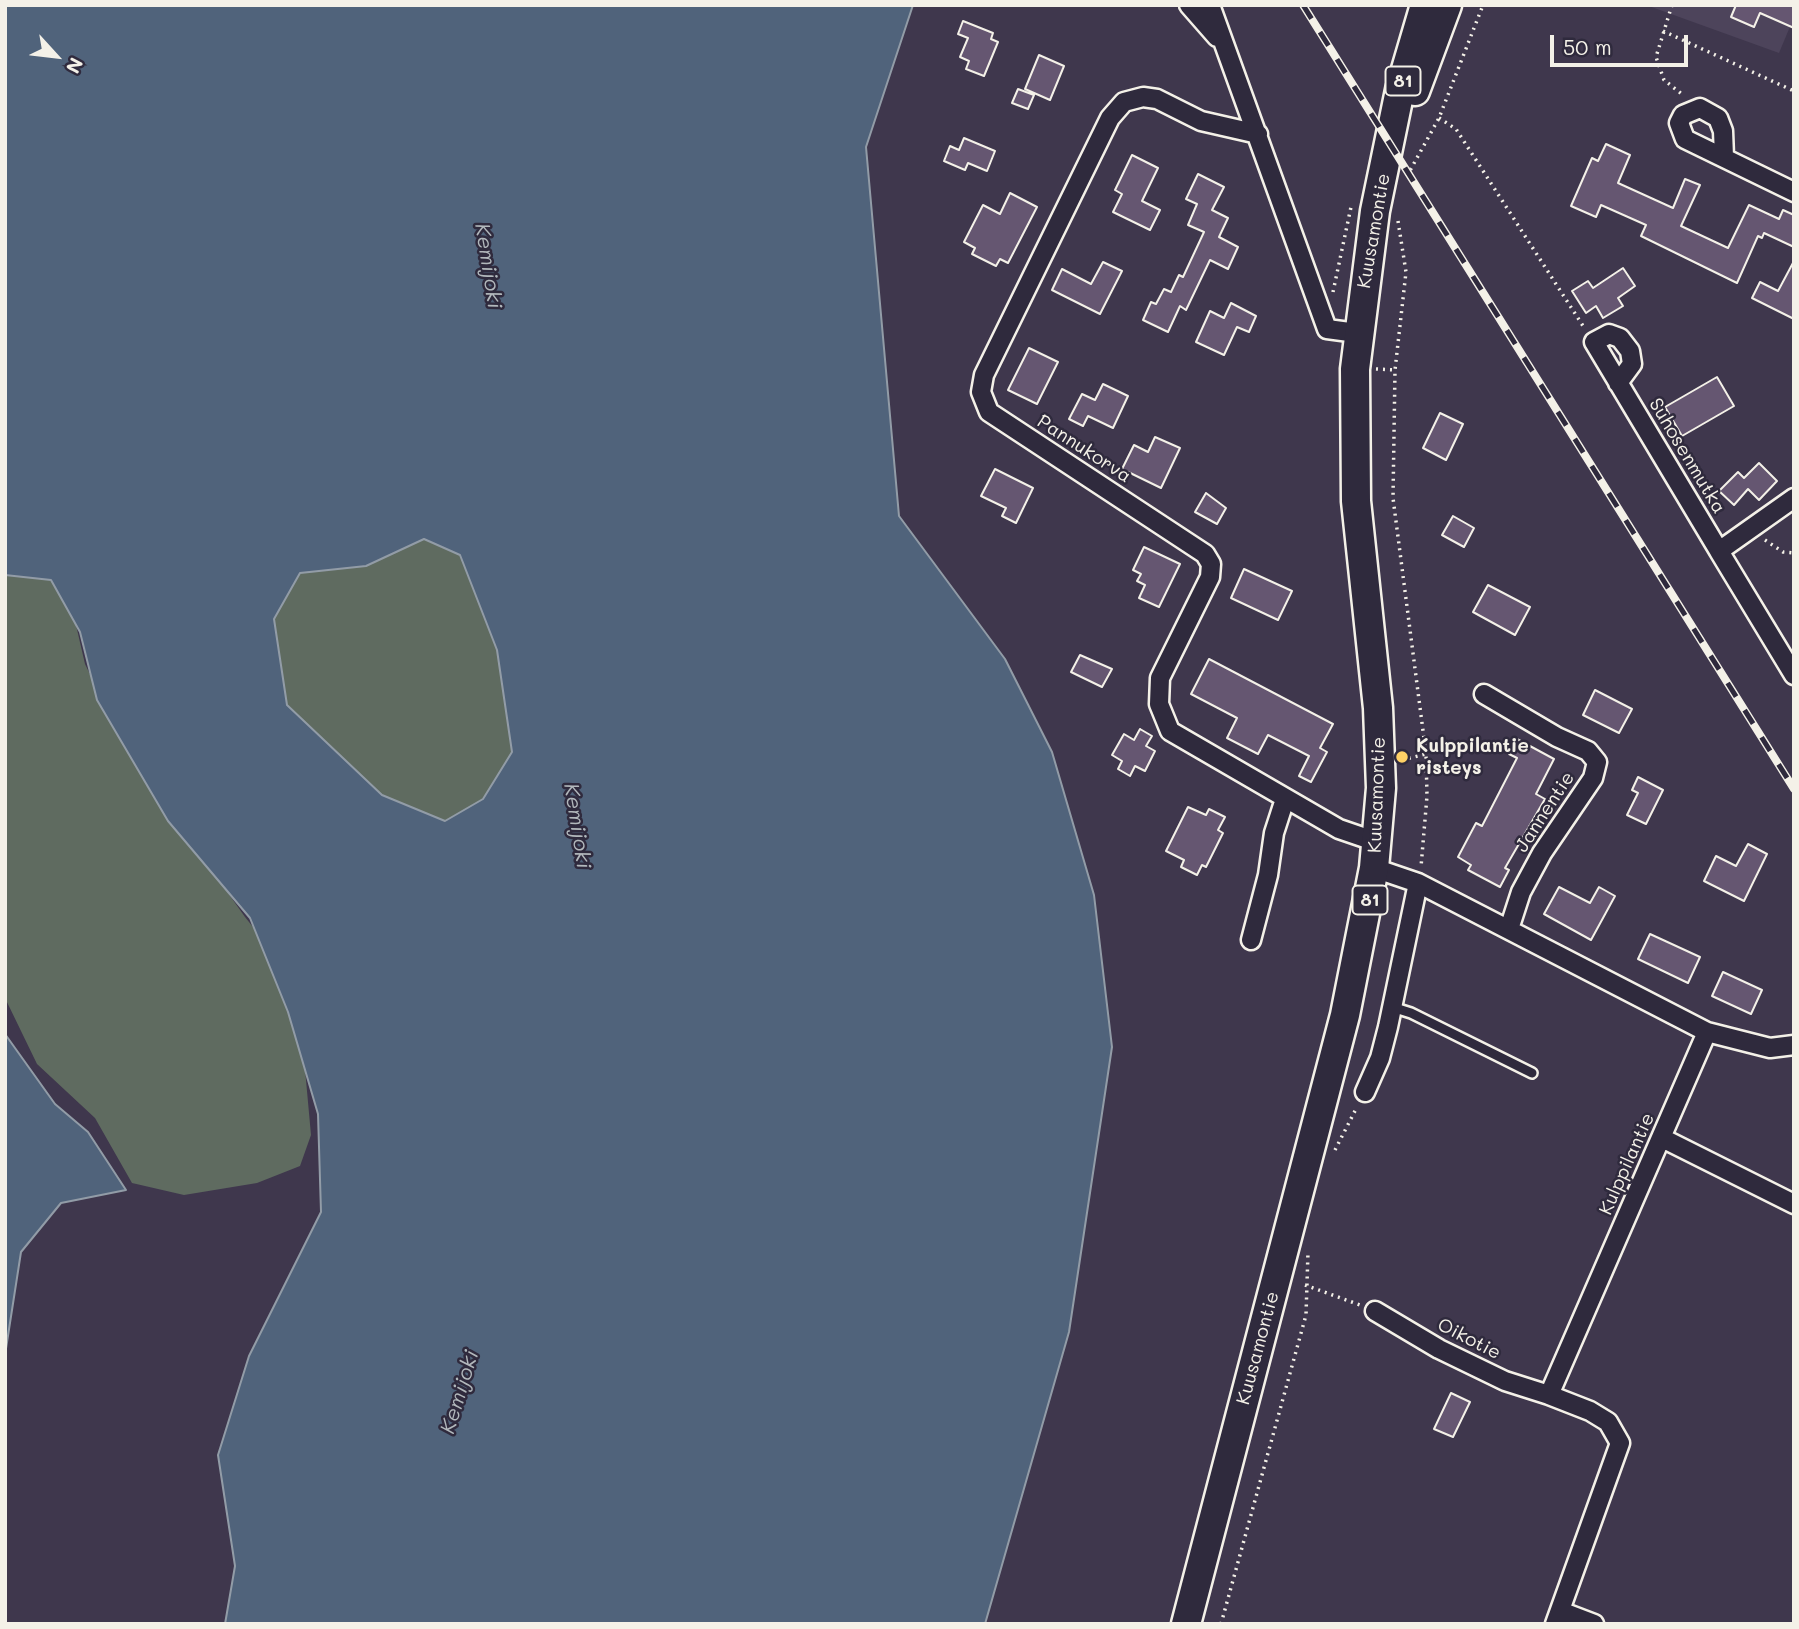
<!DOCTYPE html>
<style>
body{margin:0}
#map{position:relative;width:1799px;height:1629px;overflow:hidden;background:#3f374d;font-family:Mali,sans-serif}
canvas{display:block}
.frame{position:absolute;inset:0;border:7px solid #f4f1e8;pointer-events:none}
.north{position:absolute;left:21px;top:21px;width:70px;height:70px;-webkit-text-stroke:5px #2f2a3d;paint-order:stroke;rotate:117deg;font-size:19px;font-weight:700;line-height:28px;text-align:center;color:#f4f1e8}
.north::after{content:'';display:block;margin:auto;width:24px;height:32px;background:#f4f1e8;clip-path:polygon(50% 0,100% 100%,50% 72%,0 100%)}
.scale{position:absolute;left:1550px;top:35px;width:138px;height:32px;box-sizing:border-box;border:4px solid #f4f1e8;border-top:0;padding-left:9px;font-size:21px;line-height:24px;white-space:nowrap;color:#f4f1e8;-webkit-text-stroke:5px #2f2a3d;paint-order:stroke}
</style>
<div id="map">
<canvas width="1799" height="1629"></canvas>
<div class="frame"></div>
<div class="north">N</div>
<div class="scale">50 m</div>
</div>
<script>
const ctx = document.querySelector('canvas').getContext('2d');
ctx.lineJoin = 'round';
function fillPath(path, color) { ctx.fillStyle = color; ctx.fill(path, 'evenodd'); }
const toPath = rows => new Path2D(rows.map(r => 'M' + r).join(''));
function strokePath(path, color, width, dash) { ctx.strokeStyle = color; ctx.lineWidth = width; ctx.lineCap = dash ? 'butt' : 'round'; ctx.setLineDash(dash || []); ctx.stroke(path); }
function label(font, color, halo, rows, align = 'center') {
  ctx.font = font + ' Mali,sans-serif'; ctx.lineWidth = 5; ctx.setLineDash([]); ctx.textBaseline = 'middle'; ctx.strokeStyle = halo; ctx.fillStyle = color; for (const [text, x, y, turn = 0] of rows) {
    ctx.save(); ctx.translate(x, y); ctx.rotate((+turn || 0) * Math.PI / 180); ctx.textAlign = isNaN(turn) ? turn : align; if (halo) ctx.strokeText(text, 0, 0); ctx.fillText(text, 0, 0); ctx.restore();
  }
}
fillPath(toPath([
 [1646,5,1794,5,1794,17,1779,53]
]), '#4d445b');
fillPath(toPath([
 [424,539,460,555,497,650,512,752,483,799,445,821,382,795,286,705,274,619,300,573,366,566],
 [5,575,51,580,76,625,85,664,127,750,245,917,285,967,299,1003,311,1135,300,1166,257,1183,184,1195,132,1183,95,1118,37,1064,5,998]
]), '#5f6b60');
const water = toPath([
 [5,5,913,5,866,147,899,516,1005,659,1052,752,1094,895,1112,1047,1069,1332,985,1624,225,1624,235,1566,218,1455,249,1356,321,1212,318,1114,288,1012,250,918,168,821,97,700,80,632,51,580,5,575,5,5],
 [424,539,460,555,497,650,512,752,483,799,445,821,382,795,287,705,274,619,300,573,366,566,424,539],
 [5,1034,55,1104,88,1132,126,1190,61,1203,21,1252,5,1355,5,1034]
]);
fillPath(water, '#50637b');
strokePath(water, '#929ca7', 2);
const building = toPath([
 [1736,5,1794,5,1794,28,1760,13,1754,27,1731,17,1736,5],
 [963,21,993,33,991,39,998,42,984,76,966,69,969,61,960,57,968,38,958,34,963,21],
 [1039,55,1064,66,1050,100,1025,89,1039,55],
 [1018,89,1034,95,1028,109,1012,103,1018,89],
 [964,138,995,151,987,171,968,163,965,170,944,161,950,146,959,150,964,138],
 [1606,144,1630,155,1618,183,1673,208,1685,179,1700,185,1681,226,1728,248,1749,205,1779,219,1783,210,1794,215,1794,247,1764,233,1762,238,1758,236,1737,283,1641,236,1646,225,1601,205,1596,217,1571,206,1592,158,1598,161,1606,144],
 [1132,155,1158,168,1142,201,1160,210,1150,230,1113,212,1122,194,1115,190,1132,155],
 [1198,174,1224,187,1212,210,1228,218,1219,237,1238,247,1228,269,1210,260,1186,310,1180,306,1168,332,1143,320,1151,302,1156,304,1164,289,1171,292,1179,275,1183,277,1204,232,1188,225,1197,204,1186,199,1198,174],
 [1010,193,1037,207,1008,263,1000,259,996,266,972,254,975,248,964,242,983,205,1000,214,1010,193],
 [1794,261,1794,319,1752,298,1760,282,1778,291,1794,261],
 [1103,262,1122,271,1100,314,1052,290,1062,269,1091,284,1103,262],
 [1623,268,1635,286,1618,298,1623,306,1603,318,1596,306,1586,313,1572,291,1588,281,1593,288,1623,268],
 [1231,303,1256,316,1249,332,1237,327,1224,355,1196,342,1210,311,1224,318,1231,303],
 [1029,348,1058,362,1037,404,1008,390,1029,348],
 [1717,377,1734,406,1682,436,1665,407,1717,377],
 [1103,384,1128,396,1113,428,1088,416,1083,426,1069,419,1082,394,1095,400,1103,384],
 [1440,413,1463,424,1446,460,1423,448,1440,413],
 [1155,437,1180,448,1161,488,1122,469,1134,445,1148,452,1155,437],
 [1759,463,1777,481,1759,500,1748,489,1734,505,1719,491,1738,472,1744,478,1759,463],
 [995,469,1033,488,1016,523,1002,516,1006,508,981,496,995,469],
 [1206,493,1226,508,1217,524,1195,512,1206,493],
 [1453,516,1474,528,1464,547,1442,535,1453,516],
 [1144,547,1180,564,1159,607,1139,598,1145,585,1137,581,1141,574,1133,570,1144,547],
 [1244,569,1292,591,1278,620,1231,598,1244,569],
 [1488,585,1530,607,1515,635,1473,612,1488,585],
 [1080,655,1112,669,1102,687,1071,672,1080,655],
 [1209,659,1333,724,1320,748,1327,752,1311,782,1299,776,1309,756,1268,735,1258,754,1227,738,1237,718,1191,694,1209,659],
 [1595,690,1632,709,1619,733,1583,715,1595,690],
 [1140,729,1152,736,1146,746,1155,751,1145,771,1135,766,1130,776,1118,769,1122,761,1112,755,1124,734,1134,740,1140,729],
 [1517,739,1554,759,1536,794,1545,799,1505,868,1509,870,1500,887,1468,870,1471,865,1458,857,1476,823,1482,826,1517,758,1509,754,1517,739],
 [1638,777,1663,790,1646,824,1627,815,1638,793,1632,790,1638,777],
 [1188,807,1206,815,1209,809,1225,817,1218,830,1223,833,1206,867,1202,865,1197,875,1181,867,1184,860,1166,851,1188,807],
 [1748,844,1767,854,1744,901,1704,881,1716,856,1736,866,1748,844],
 [1559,887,1590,903,1599,887,1615,896,1591,940,1544,914,1559,887],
 [1650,934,1700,957,1688,983,1638,959,1650,934],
 [1723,972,1762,990,1751,1014,1712,996,1723,972],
 [1451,1393,1470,1402,1453,1437,1434,1429,1451,1393]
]);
fillPath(building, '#655671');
strokePath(building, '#f4f1e8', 2);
const service = toPath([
 [1392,1007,1411,1013,1532,1073]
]);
const minor = toPath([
 [1189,5,1217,37],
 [1210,5,1327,329,1357,333],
 [1258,134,1201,121,1157,99,1143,97,1124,102,1110,118,984,375,981,392,989,412,1205,554,1211,564,1210,577,1160,678,1159,704,1170,731,1339,829,1377,842],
 [1724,157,1723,131,1718,118,1700,108,1683,115,1679,123,1685,139,1794,192],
 [1618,383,1632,364,1630,351,1620,338,1609,334,1594,342,1719,551],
 [1794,498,1719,551,1794,675],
 [1484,694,1557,737,1588,751,1597,762,1593,778,1542,853,1521,892,1509,929],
 [1374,868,1418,883,1707,1032,1770,1048,1794,1045],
 [1251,940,1268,875,1274,833,1285,799],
 [1365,1092,1380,1058,1388,1027,1418,883],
 [1662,1138,1794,1204],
 [1375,1311,1439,1349,1505,1381,1549,1395],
 [1560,1611,1594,1624],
 [1555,1624,1620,1443,1608,1422,1590,1411,1549,1395,1707,1032]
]);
const primary = toPath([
 [1415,91,1447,5],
 [1186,1624,1345,1015,1374,868,1381,788,1378,708,1356,501,1355,369,1375,211,1400,90,1425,5]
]);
strokePath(service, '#f4f1e8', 14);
strokePath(minor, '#f4f1e8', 23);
strokePath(primary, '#f4f1e8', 33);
strokePath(toPath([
 [1672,5,1656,57,1664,80,1683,95],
 [1663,31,1794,91],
 [1439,118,1456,129,1585,329],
 [1407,176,1439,118,1483,5],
 [1398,221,1406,272,1395,370,1393,498,1426,754,1427,796,1421,867],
 [1333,292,1351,207],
 [1376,369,1395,370],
 [1765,540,1783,552,1794,553],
 [1402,760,1426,754],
 [1335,1150,1357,1107],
 [1305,1285,1360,1305],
 [1221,1624,1306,1315,1308,1252]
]), '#f4f1e8', 3.5, [2, 5]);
strokePath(service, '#2f2a3d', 9);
strokePath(minor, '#2f2a3d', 18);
strokePath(primary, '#2f2a3d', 28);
const rail = toPath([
 [1303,5,1794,789]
]);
strokePath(rail, '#f4f1e8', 8);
strokePath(rail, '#2f2a3d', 5, [16]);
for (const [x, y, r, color] of [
 [1402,757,7,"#ffd166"]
]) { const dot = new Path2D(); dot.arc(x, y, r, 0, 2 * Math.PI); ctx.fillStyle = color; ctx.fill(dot); strokePath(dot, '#2f2a3d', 2.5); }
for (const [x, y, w] of [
 [1403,81,35],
 [1370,900,35]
]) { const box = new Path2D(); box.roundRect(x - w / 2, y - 14.5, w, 29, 5); ctx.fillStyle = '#2f2a3d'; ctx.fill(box); strokePath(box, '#f4f1e8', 2); }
label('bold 18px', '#f4f1e8', null, [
 ["81",1403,81],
 ["81",1370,900]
]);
label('19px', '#f4f1e8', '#2f2a3d', [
 ["Kuusamontie",1374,231,-80],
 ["Pannukorva",1084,449,33],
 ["Suhosenmutka",1687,456,59],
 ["Kuusamontie",1377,795,-88],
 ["Jannentie",1545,812,-57],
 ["Kulppilantie",1627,1164,-66],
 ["Oikotie",1469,1339,27],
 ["Kuusamontie",1258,1348,-75]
]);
label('bold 19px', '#f4f1e8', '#2f2a3d', [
 ["Kulppilantie",1416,746],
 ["risteys",1416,768]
], 'left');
label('italic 21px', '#b2b8bc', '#2f2a3d', [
 ["Kemijoki",488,266,81],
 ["Kemijoki",577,826,81],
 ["Kemijoki",460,1392,-73]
]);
</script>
